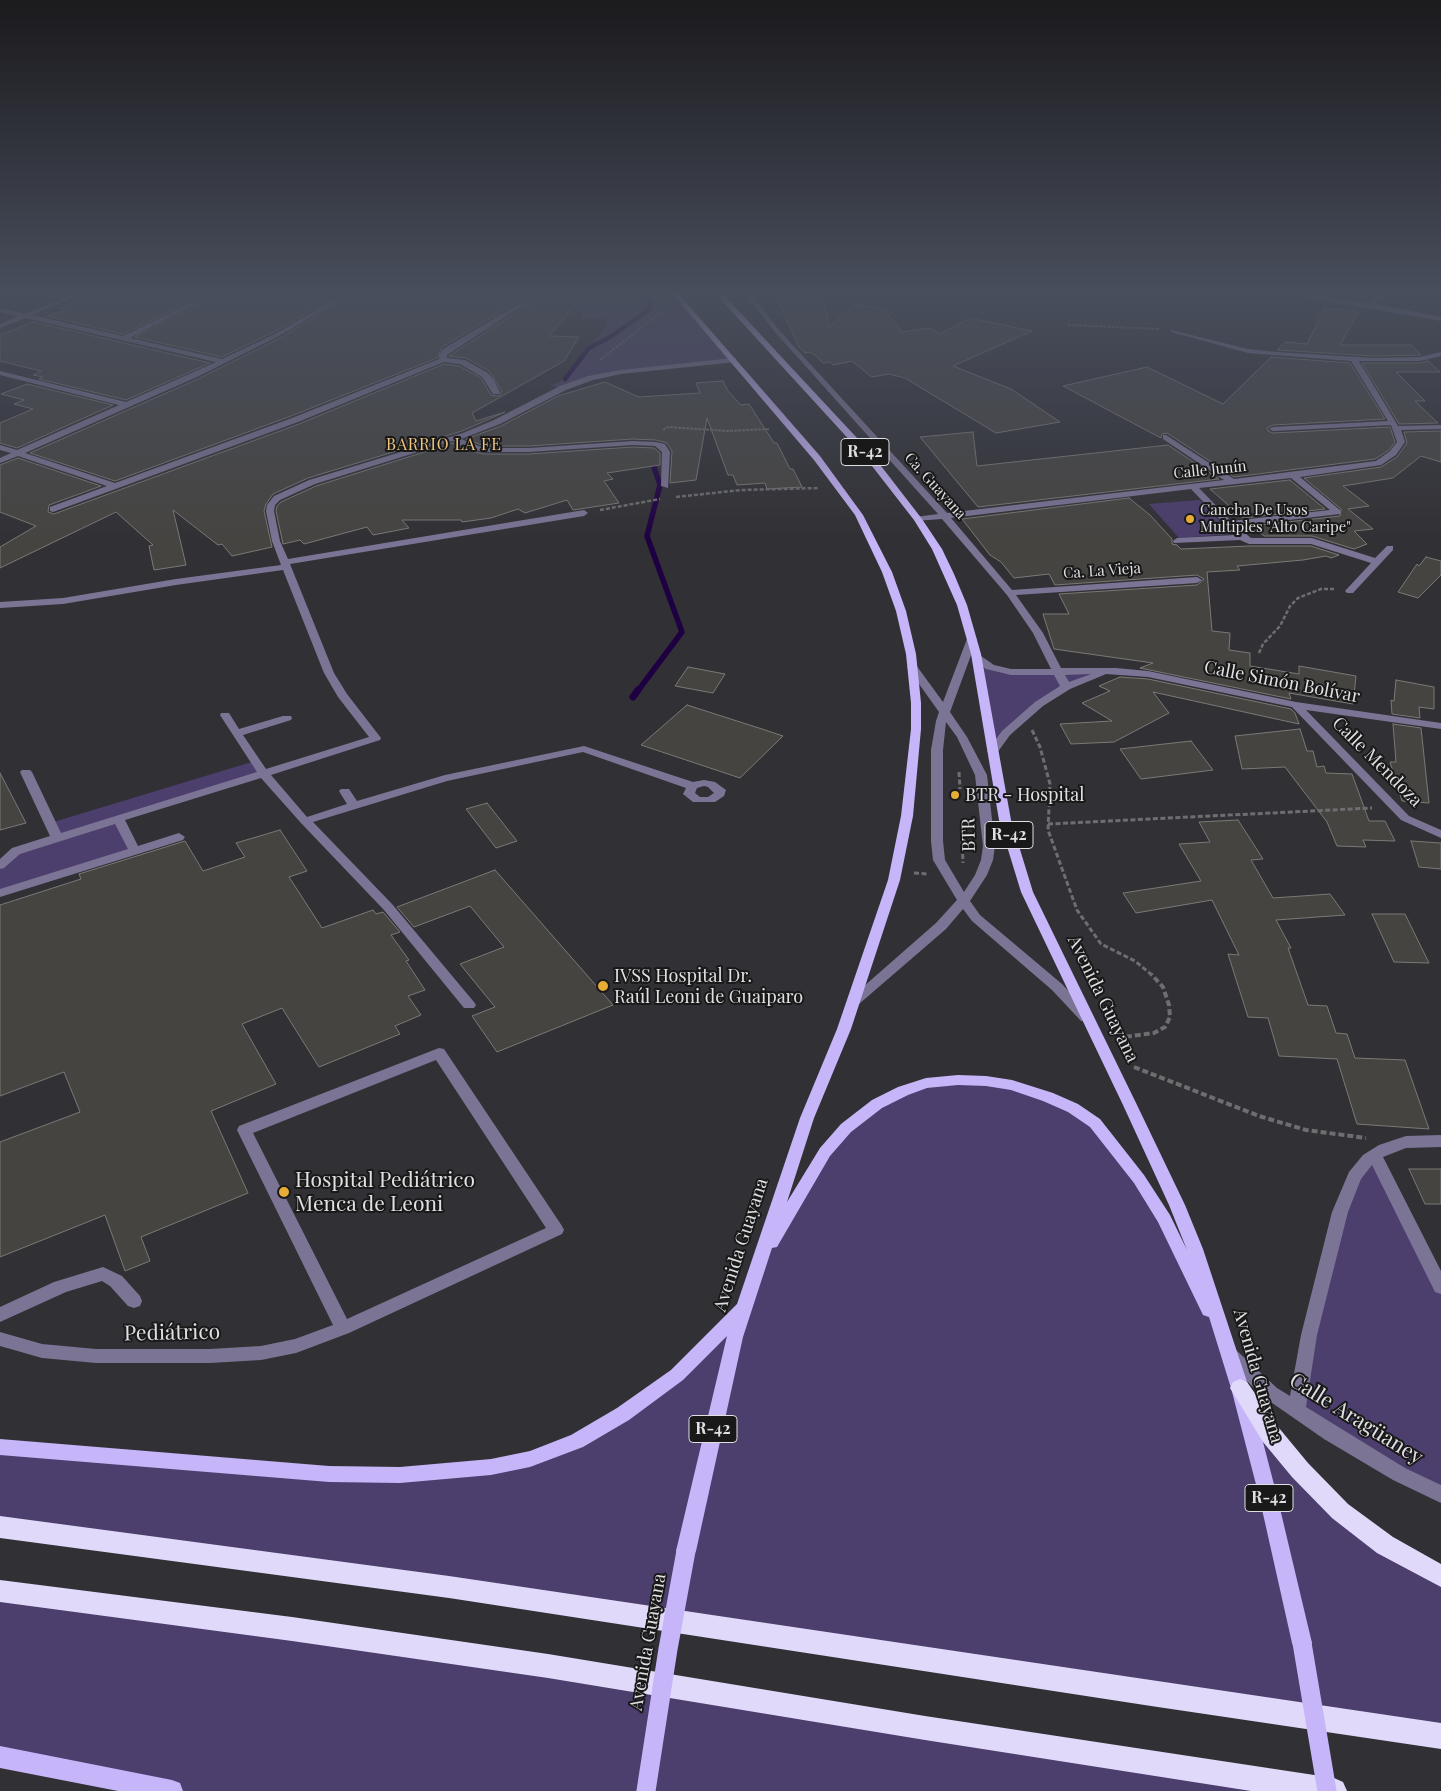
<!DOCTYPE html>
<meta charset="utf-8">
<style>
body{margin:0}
canvas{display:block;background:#313034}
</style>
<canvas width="1441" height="1791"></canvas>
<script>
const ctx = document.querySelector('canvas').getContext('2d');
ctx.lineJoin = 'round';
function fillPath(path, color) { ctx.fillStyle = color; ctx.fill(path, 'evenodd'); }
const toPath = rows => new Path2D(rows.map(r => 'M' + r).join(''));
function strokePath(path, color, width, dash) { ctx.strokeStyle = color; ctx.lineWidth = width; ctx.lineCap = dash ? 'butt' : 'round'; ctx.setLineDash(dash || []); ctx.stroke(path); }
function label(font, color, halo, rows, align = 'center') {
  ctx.font = font + ' "Playfair Display",serif'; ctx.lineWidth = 4; ctx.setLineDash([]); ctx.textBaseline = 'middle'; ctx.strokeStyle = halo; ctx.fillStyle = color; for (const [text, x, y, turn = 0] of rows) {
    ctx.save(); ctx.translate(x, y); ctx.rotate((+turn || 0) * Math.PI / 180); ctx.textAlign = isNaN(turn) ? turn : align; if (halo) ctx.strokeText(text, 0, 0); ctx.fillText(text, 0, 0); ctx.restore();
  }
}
fillPath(toPath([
 [581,292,674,292,733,360,604,375,563,388,551,386,565,379,606,327,609,319,582,318],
 [1200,500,1232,534,1179,538,1149,504],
 [982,662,1000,670,1085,671,1104,675,1072,688,1040,707,993,751],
 [255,761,263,773,118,818,135,851,0,893,0,865,16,851,56,838,50,823],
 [986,1081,1073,1108,1139,1179,1230,1355,1300,1470,1441,1576,1441,1736,0,1527,0,1447,329,1474,530,1459,623,1414,745,1307,758,1265,825,1152,903,1091],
 [1374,1155,1441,1287,1441,1494,1297,1409,1340,1212],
 [0,1591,1334,1791,172,1791,0,1757]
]), '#4c3e6d');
strokePath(toPath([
 [565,379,589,348,610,337,650,309,651,301,647,292],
 [651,457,655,468]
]), '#1e0042', 4.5);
strokePath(toPath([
 [637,692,682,632,647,536,660,485,654,467]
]), '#1e0042', 5.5);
strokePath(toPath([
 [633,697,638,690]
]), '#1e0042', 7);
const building = toPath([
 [99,292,123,292,160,299,174,292,206,293,123,334,47,316,67,309,61,308,99,292],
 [237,292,343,292,274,332,222,357,135,337,219,295,237,297,237,292],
 [357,292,524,292,518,297,534,296,514,304,442,347,437,358,291,416,115,481,30,453,198,379,280,338,357,292],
 [774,292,806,293,804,301,824,302,829,327,854,304,884,309,902,332,930,328,940,334,970,318,1032,331,953,366,1011,389,1060,422,996,433,905,378,889,374,872,377,852,361,833,365,830,362,823,363,816,356,810,352,805,353,799,347,774,292],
 [586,293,549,336,579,337,564,361,472,413,476,421,505,412,462,431,308,478,273,494,266,504,264,511,272,547,232,556,222,544,218,545,173,510,186,565,154,570,149,546,153,545,116,512,0,568,0,547,36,526,0,512,0,465,18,458,101,486,49,505,48,512,54,514,299,424,444,364,459,366,481,378,491,395,499,396,502,391,489,371,466,358,449,356,520,310,566,294,586,293],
 [1325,308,1358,312,1340,345,1411,345,1421,355,1374,356,1277,350,1285,342,1307,344,1325,308],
 [34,322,210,363,126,400,39,379,43,377,33,375,41,371,0,361,0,335,34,322],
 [1271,357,1350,363,1385,419,1273,425,1267,428,1268,431,1273,433,1390,427,1395,442,1389,450,1375,459,1234,477,1167,433,1162,434,1161,438,1063,386,1147,367,1223,404,1271,357],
 [1428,361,1440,372,1396,372,1425,401,1415,401,1438,423,1399,424,1362,363,1420,363,1428,361],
 [723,381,728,391,741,405,749,404,774,443,777,443,790,469,793,469,802,487,767,489,765,483,737,485,733,475,728,475,707,418,696,480,670,483,672,451,667,443,656,440,633,439,529,446,484,446,466,439,501,426,558,396,605,382,639,397,700,393,696,383,723,381],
 [27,384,113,405,17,448,0,443,0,423,33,409,14,404,24,400,1,394,27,384],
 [1441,431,1441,462,1421,456,1393,478,1343,486,1369,506,1348,509,1373,529,1354,531,1367,544,1354,549,1312,536,1264,536,1252,526,1340,516,1341,509,1304,478,1381,467,1397,457,1407,443,1404,432,1441,431],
 [973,432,977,466,1168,445,1219,479,978,507,920,437,973,432],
 [453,443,463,449,484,454,529,454,633,447,654,448,660,453,660,465,607,473,613,479,604,481,619,503,573,510,567,500,525,513,518,509,491,518,462,522,461,520,402,520,409,528,373,535,367,527,304,544,300,540,283,544,276,511,277,506,281,502,316,486,453,443],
 [1290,480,1325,509,1243,518,1210,489,1290,480],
 [1129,498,1150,515,1172,539,1172,544,1177,545,1181,549,1249,546,1311,546,1339,555,1331,558,1326,556,1303,560,1237,566,1240,570,1207,572,1212,631,1230,633,1229,650,1250,653,1250,666,1299,674,1299,666,1356,676,1353,704,1289,693,1291,699,1140,668,1153,663,1054,649,1043,614,1069,614,1059,594,1197,585,1204,579,1197,575,1055,585,1049,574,1014,578,1001,562,990,555,962,519,1129,498],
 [1426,557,1441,561,1441,575,1418,598,1398,592,1417,564,1419,566,1426,557],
 [688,667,725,674,713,693,675,686,688,667],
 [1120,677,1148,679,1291,709,1295,713,1299,724,1153,692,1169,713,1114,742,1071,744,1060,724,1112,721,1082,703,1110,691,1099,686,1120,677],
 [1396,680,1434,687,1434,709,1419,707,1420,718,1392,714,1391,700,1394,701,1396,680],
 [687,705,762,729,783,736,740,778,641,745,687,705],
 [1393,724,1421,728,1429,803,1402,801,1390,762,1396,762,1393,724],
 [1300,729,1307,751,1313,751,1317,767,1324,766,1326,773,1352,774,1369,821,1385,821,1395,841,1363,840,1366,847,1337,846,1327,822,1285,767,1242,769,1235,736,1300,729],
 [1191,741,1213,770,1141,779,1120,749,1191,741],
 [0,773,26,823,0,830,0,773],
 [487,803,517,841,496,848,466,809,487,803],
 [1238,820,1263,859,1251,860,1273,898,1330,894,1345,915,1276,920,1291,948,1288,948,1308,1005,1327,1006,1336,1033,1347,1034,1355,1058,1405,1060,1429,1129,1357,1124,1337,1059,1279,1056,1268,1018,1248,1017,1228,954,1239,955,1212,900,1136,913,1123,893,1201,881,1179,844,1210,842,1199,822,1238,820],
 [280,830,307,871,289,877,322,928,373,910,376,914,383,912,400,932,391,935,409,960,406,961,425,990,408,996,421,1015,395,1026,400,1034,319,1067,282,1008,242,1024,276,1084,211,1111,248,1193,141,1237,150,1261,125,1271,105,1215,0,1257,0,1142,80,1112,64,1072,0,1096,0,905,81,879,79,874,185,841,203,871,245,857,236,843,280,830],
 [1411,841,1441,843,1441,869,1419,867,1411,841],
 [495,870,613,1005,497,1052,472,1016,495,1007,460,964,504,947,470,906,414,927,397,907,495,870],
 [1372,914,1405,914,1429,963,1394,962,1372,914],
 [1409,1169,1441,1169,1441,1204,1425,1204,1409,1169]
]);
fillPath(building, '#464441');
strokePath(building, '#7b7976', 1);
strokePath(toPath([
 [1068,325,1160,329],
 [600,360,662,311],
 [663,430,668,427,727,431,770,429]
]), '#6e6d70', 2, [3, 1]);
strokePath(toPath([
 [676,497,741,490,819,488],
 [600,510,660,499],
 [1259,653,1263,644,1280,626,1290,606,1298,598,1321,589,1335,589]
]), '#6e6d70', 2.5, [4, 2]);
strokePath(toPath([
 [1032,730,1040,747,1050,784,1048,830,1077,910,1101,944,1135,961,1152,975],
 [959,772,960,789],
 [1048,824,1372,808],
 [962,839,963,863],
 [914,873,928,874]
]), '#6e6d70', 3, [5, 2.5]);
strokePath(toPath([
 [1117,1038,1154,1033,1165,1027,1170,1017,1169,1005,1163,987,1151,974],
 [1134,1067,1259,1116,1306,1130,1366,1138]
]), '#6e6d70', 4, [6, 3]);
fillPath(toPath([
 [78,292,87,292,32,315,123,336,212,292,220,292,130,338,222,359,275,334,347,292,355,292,279,336,197,377,25,453,115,483,292,418,439,359,439,355,443,349,515,306,539,296,555,292,567,292,543,299,519,308,447,355,447,358,465,360,488,373,494,380,500,392,499,394,493,394,482,377,460,364,444,362,298,422,53,512,50,511,50,507,107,486,18,456,0,463,0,458,11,453,0,450,0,445,17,450,119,405,0,375,0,371,126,402,216,362,26,318,0,328,0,324,18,316,0,312,0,308,25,314,78,292],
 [744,292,750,292,779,330,947,513,1224,480,1163,439,1163,435,1166,435,1234,479,1376,461,1390,451,1397,442,1391,425,1273,431,1269,429,1273,427,1388,421,1351,361,1248,353,1171,332,1171,330,1248,349,1277,352,1374,358,1420,357,1441,352,1441,356,1420,361,1359,361,1398,426,1441,425,1441,429,1401,430,1405,442,1396,455,1381,465,1300,477,1340,510,1340,514,1236,526,1251,538,1312,538,1375,558,1387,546,1393,546,1393,550,1353,593,1347,593,1345,591,1371,563,1311,544,1249,544,1240,540,1174,543,1173,541,1177,538,1235,535,1191,489,951,518,1012,590,1197,577,1202,580,1197,583,1016,595,1043,633,1061,668,1116,668,1148,671,1296,702,1441,723,1441,729,1306,710,1409,816,1441,830,1441,838,1401,820,1292,707,1148,677,1106,674,1070,689,1043,706,1010,735,997,753,989,753,987,751,1002,731,1035,702,1060,686,1054,675,1011,675,986,669,972,658,977,655,981,656,994,665,1011,669,1051,669,1033,633,1007,595,942,519,915,521,915,517,938,514,775,332,744,292],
 [1291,478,1330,510,1231,521,1199,488,1291,478],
 [1091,674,1069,682,1065,675,1091,674],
 [1274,292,1290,292,1368,303,1385,292,1392,292,1375,304,1441,317,1441,321,1274,292],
 [733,358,736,358,736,362,621,374,593,380,566,390,500,424,461,439,484,448,529,448,633,441,656,442,665,444,670,452,668,488,661,486,662,452,655,446,633,445,529,452,484,452,463,447,453,441,315,484,280,500,275,505,274,511,280,541,288,559,584,510,588,513,584,516,290,564,334,673,347,694,381,738,380,740,271,775,307,817,347,804,339,791,341,789,349,789,357,801,445,775,584,746,693,782,704,780,715,782,726,790,724,796,715,802,693,802,683,794,686,788,583,752,447,781,313,822,392,904,474,1002,476,1005,474,1008,464,1008,384,910,301,823,261,778,125,820,138,846,179,833,185,837,183,840,0,897,0,889,128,849,115,824,20,854,4,868,0,869,0,859,12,848,50,836,20,772,22,770,30,770,32,772,61,833,257,772,220,715,221,713,229,713,239,729,283,716,291,716,292,718,291,720,243,735,266,769,369,737,338,697,324,673,283,570,176,585,63,604,0,608,0,602,63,598,176,579,281,565,272,541,266,511,267,505,274,496,309,480,463,433,494,420,560,386,588,376,621,370,733,358],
 [704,786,708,787,714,793,708,797,700,797,695,793,697,788,704,786],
 [972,636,977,639,950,712,967,737,987,775,995,846,993,860,987,875,970,901,980,915,1062,984,1091,1015,1093,1018,1091,1021,1081,1021,1052,990,972,921,963,909,946,929,859,1004,849,1004,847,1001,936,923,957,900,933,860,931,841,931,750,936,721,939,712,907,667,912,664,916,665,943,702,967,639,972,636],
 [946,722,957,737,975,775,983,846,981,860,975,875,964,892,945,860,943,841,943,750,946,722],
 [439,1048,444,1049,562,1226,564,1230,562,1234,349,1333,296,1353,261,1360,210,1363,96,1363,42,1358,0,1346,0,1332,42,1344,96,1349,210,1349,261,1346,295,1339,333,1325,237,1130,239,1126,439,1048],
 [436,1060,546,1228,347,1319,253,1133,436,1060],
 [1441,1135,1441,1147,1406,1148,1383,1157,1441,1271,1441,1294,1435,1292,1372,1165,1361,1179,1348,1212,1317,1335,1306,1407,1405,1468,1441,1485,1441,1503,1393,1480,1324,1439,1265,1398,1224,1360,1221,1355,1224,1350,1230,1348,1236,1350,1277,1388,1290,1396,1301,1335,1332,1212,1349,1172,1363,1155,1379,1145,1406,1136,1441,1135],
 [103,1267,122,1276,140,1296,142,1301,140,1306,134,1308,128,1306,110,1286,102,1281,66,1292,0,1322,0,1307,54,1282,103,1267]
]), '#7c7495');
fillPath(toPath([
 [671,292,677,292,820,456,863,515,892,572,906,611,916,654,921,703,921,729,913,816,900,880,851,1029,814,1118,787,1202,820,1148,841,1124,872,1100,898,1087,926,1078,958,1075,986,1076,1012,1080,1053,1093,1078,1104,1100,1119,1144,1175,1170,1215,1187,1250,1169,1205,1123,1105,1021,892,999,820,971,654,957,605,932,549,914,520,865,457,714,292,721,292,871,453,922,519,942,549,954,574,967,605,981,654,1011,820,1033,892,1137,1105,1185,1205,1203,1249,1249,1388,1277,1496,1312,1643,1309,1650,1302,1653,1295,1650,1292,1643,1259,1496,1231,1388,1209,1317,1203,1315,1158,1222,1134,1183,1090,1127,1068,1112,1043,1101,1011,1090,986,1086,958,1085,927,1088,908,1095,882,1108,851,1132,830,1156,777,1247,772,1248,743,1337,696,1551,693,1557,686,1560,679,1557,676,1551,727,1336,683,1380,629,1420,583,1447,530,1467,491,1475,400,1483,329,1482,0,1455,0,1439,329,1466,400,1467,491,1459,530,1451,571,1435,617,1408,671,1370,737,1304,800,1118,837,1029,888,880,901,816,911,729,911,703,906,654,896,611,882,572,855,515,814,460,671,292],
 [0,1746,172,1780,180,1783,183,1791,118,1791,0,1768,0,1746]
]), '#c7b5f9');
fillPath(toPath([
 [1240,1379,1247,1382,1279,1428,1308,1463,1348,1504,1393,1537,1441,1564,1441,1587,1377,1553,1332,1518,1292,1477,1263,1442,1230,1388,1233,1382,1240,1379],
 [0,1516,449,1576,1441,1723,1441,1749,1151,1706,449,1598,0,1538,0,1516],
 [0,1580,292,1617,548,1654,925,1716,1334,1778,1343,1782,1347,1791,1251,1791,925,1740,548,1678,292,1641,0,1602,0,1580]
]), '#e0d9f9');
strokePath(toPath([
 [1302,1643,1327,1791],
 [646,1791,668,1649,686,1551]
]), '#c7b5f9', 19);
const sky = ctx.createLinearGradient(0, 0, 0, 543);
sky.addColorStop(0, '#1b1a1d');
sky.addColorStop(0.54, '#484e5c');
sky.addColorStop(1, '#484e5c00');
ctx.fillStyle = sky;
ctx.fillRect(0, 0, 1441, 543);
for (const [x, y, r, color] of [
 [1190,519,5,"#e7ac36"],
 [955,795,5,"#e7ac36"],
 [603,986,6,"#e7ac36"],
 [284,1192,6,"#e7ac36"]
]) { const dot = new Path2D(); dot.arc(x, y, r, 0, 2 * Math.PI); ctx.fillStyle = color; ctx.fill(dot); strokePath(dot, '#19191a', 2); }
label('15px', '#e0dfe1', '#19191a', [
 ["Calle Junín",1210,470,-6],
 ["Ca. Guayana",935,486,48],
 ["Ca. La Vieja",1102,571,-4]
]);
label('15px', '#e0dfe1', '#19191a', [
 ["Cancha De Usos",1200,510],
 ["Multiples \"Alto Caripe\"",1200,527]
], 'left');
ctx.letterSpacing = '1px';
label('16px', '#efc680', '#19191a', [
 ["BARRIO LA FE",444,445]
]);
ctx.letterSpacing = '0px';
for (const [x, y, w] of [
 [865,452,48],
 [1009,835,48],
 [713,1429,48],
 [1269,1498,48]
]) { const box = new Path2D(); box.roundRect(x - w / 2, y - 13.5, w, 27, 4); ctx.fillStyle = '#19191a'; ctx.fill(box); strokePath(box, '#e0dfe1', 1); }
label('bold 16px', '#e0dfe1', null, [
 ["R-42",865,452],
 ["R-42",1009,835],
 ["R-42",713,1429],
 ["R-42",1269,1498]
]);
label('18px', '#e0dfe1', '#19191a', [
 ["Calle Simón Bolívar",1282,682,11],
 ["Calle Mendoza",1377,762,45],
 ["BTR",969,835,-91],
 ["Avenida Guayana",1103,999,64],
 ["Avenida Guayana",741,1245,-72],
 ["Avenida Guayana",1258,1376,74],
 ["Avenida Guayana",648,1642,-80]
]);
label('18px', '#e0dfe1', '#19191a', [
 ["BTR - Hospital",965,795],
 ["IVSS Hospital Dr.",614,976],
 ["Raúl Leoni de Guaiparo",614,997]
], 'left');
label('21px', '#e0dfe1', '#19191a', [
 ["Hospital Pediátrico",295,1180],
 ["Menca de Leoni",295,1204]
], 'left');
label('21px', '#e0dfe1', '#19191a', [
 ["Pediátrico",172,1333,-1],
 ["Calle Aragüaney",1356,1419,32]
]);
</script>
